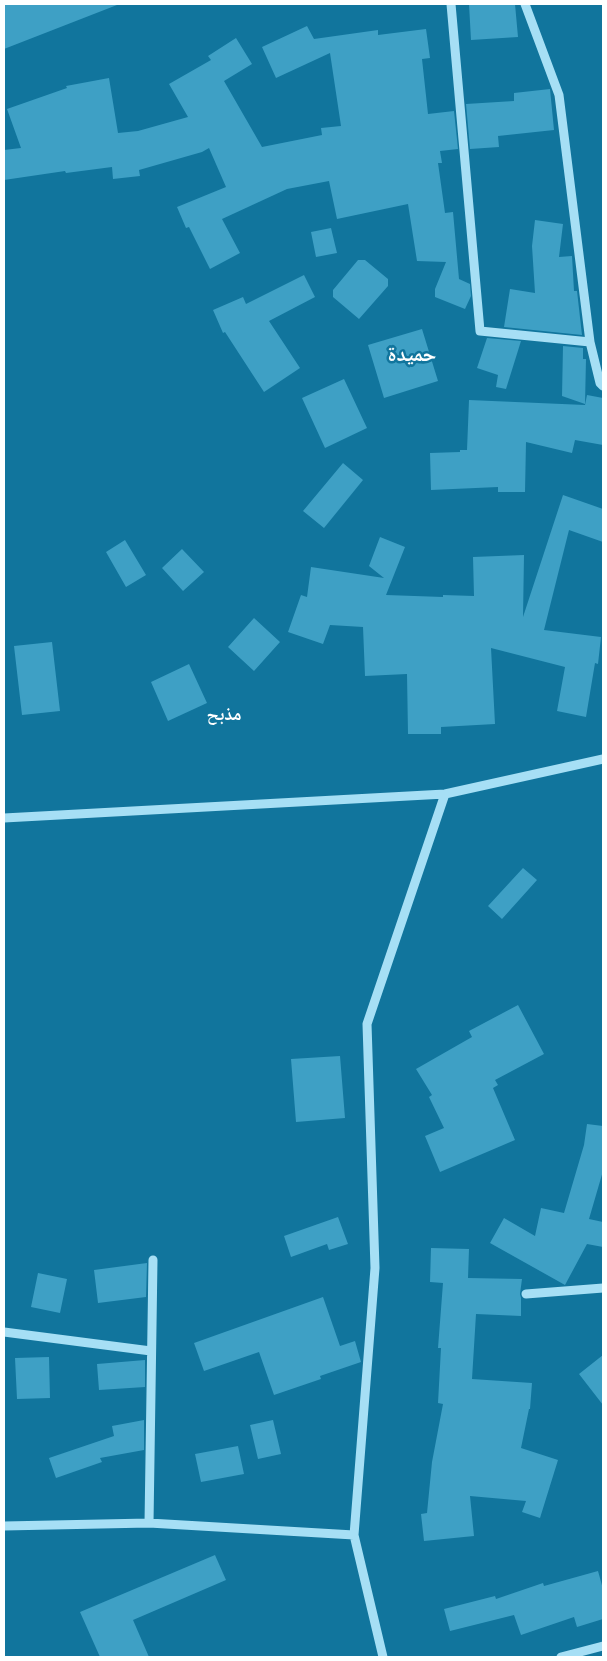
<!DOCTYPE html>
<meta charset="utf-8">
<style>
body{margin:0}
#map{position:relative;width:607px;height:1661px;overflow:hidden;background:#11759d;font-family:"Space Grotesk",sans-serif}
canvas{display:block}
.frame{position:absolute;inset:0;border:5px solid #fff;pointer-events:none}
</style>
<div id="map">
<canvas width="607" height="1661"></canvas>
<div class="frame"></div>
</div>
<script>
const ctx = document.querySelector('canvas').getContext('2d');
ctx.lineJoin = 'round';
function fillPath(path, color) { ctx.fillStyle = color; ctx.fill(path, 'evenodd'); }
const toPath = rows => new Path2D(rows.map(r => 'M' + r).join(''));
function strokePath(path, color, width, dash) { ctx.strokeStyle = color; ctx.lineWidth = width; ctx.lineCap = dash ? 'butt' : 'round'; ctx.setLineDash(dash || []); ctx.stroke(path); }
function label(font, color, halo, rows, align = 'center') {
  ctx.font = font + ' "Space Grotesk","Noto Naskh Arabic",sans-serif'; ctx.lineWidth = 5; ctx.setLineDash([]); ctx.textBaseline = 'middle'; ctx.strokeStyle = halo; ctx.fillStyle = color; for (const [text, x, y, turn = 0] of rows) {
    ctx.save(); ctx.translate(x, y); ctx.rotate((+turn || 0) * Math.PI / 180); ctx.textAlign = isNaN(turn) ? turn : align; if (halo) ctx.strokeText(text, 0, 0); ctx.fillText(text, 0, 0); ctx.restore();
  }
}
fillPath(toPath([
 [4,4,117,4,117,5,4,49],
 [469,4,515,4,518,37,471,40],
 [307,26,314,39,378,30,378,35,426,29,430,58,422,59,428,114,454,111,458,149,440,151,442,163,438,163,445,213,453,212,459,279,470,284,471,296,465,309,435,297,435,289,446,262,417,261,408,204,337,219,329,181,287,189,222,219,240,253,210,269,189,227,186,228,177,207,226,187,209,148,202,152,139,170,140,176,113,179,112,167,66,173,65,171,4,180,4,150,21,148,7,109,67,88,66,86,109,78,118,133,138,131,188,117,169,84,211,60,208,56,236,38,252,64,224,81,262,147,322,135,321,128,341,126,330,53,276,78,262,47],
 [550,89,554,130,498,136,499,147,470,149,466,104,514,101,514,93],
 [535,220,563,224,559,257,572,256,574,291,577,291,582,335,504,327,510,289,535,293,532,246],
 [331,228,337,253,316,257,311,232],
 [358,260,365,260,388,279,388,286,359,319,333,297,333,290],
 [304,275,315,297,269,321,300,368,264,392,225,332,223,333,213,310,243,297,246,304],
 [422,329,438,381,384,398,368,345],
 [487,338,521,341,506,389,496,387,498,375,477,368],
 [563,346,583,348,583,359,586,359,585,404,562,396],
 [344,379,367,428,325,448,302,398],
 [587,395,603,398,603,445,575,440,572,453,526,442,525,492,498,492,498,487,431,490,430,453,460,452,460,450,467,450,469,400,585,405],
 [343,463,363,480,324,528,303,511],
 [563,495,603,509,603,542,569,530,544,630,601,637,598,664,595,663,586,717,557,711,565,667,491,648,495,724,441,727,441,734,408,734,407,674,365,676,363,627,330,625,323,644,288,632,301,595,307,597,311,567,384,578,369,566,380,537,405,547,386,595,443,597,443,595,474,596,473,557,524,555,523,617],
 [125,540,146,575,126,587,106,552],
 [182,549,204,572,183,591,162,568],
 [254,618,280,642,254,671,228,647],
 [52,642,60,711,22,715,14,646],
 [189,664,207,703,168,721,151,682],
 [523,868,537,880,502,919,488,906],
 [518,1005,544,1054,495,1080,498,1085,493,1088,515,1140,440,1172,425,1136,444,1128,429,1097,432,1095,416,1069,472,1037,469,1031],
 [340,1056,345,1118,296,1122,291,1059],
 [587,1124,603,1126,603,1171,589,1219,603,1222,603,1247,587,1244,565,1285,490,1243,504,1218,535,1236,541,1208,564,1213,584,1145],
 [338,1217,348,1244,329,1250,327,1244,291,1257,284,1236],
 [431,1248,469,1249,468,1278,522,1279,520,1294,521,1298,521,1316,476,1314,472,1379,532,1383,530,1409,529,1409,521,1448,558,1460,540,1518,522,1512,526,1501,470,1496,474,1536,424,1541,421,1514,427,1513,432,1462,443,1404,438,1403,441,1348,438,1348,443,1283,430,1282],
 [147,1263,146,1297,98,1303,94,1270],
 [38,1273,67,1279,60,1313,31,1307],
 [323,1297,340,1346,355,1341,361,1362,320,1376,321,1379,274,1395,259,1352,204,1371,194,1343],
 [603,1355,603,1405,579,1374],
 [49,1357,50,1398,17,1399,15,1358],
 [145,1360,145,1387,99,1390,97,1364],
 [144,1420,144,1450,100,1458,102,1462,56,1478,49,1458,114,1436,112,1426],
 [273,1420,281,1454,258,1459,250,1425],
 [238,1446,244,1474,201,1482,195,1454],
 [215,1555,226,1580,133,1620,149,1657,100,1657,80,1612],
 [598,1571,603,1589,603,1619,577,1627,574,1617,521,1635,514,1615,450,1631,444,1609,495,1596,496,1599,543,1583,544,1586]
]), '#3ea0c5');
strokePath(toPath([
 [451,4,480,331,590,342],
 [525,4,559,95,590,342,600,383,603,386],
 [4,818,445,794,603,759],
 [526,1294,603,1288],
 [4,1332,151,1351],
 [149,1523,153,1260],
 [4,1526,149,1523,354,1535],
 [383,1657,354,1535,375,1268,367,1024,445,794],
 [561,1657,603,1646]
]), '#a6dff5', 9);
label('bold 18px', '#fff', '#11759d', [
 ["مذبح",224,715]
]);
label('bold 21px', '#fff', '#11759d', [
 ["حميدة",412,355]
]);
</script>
